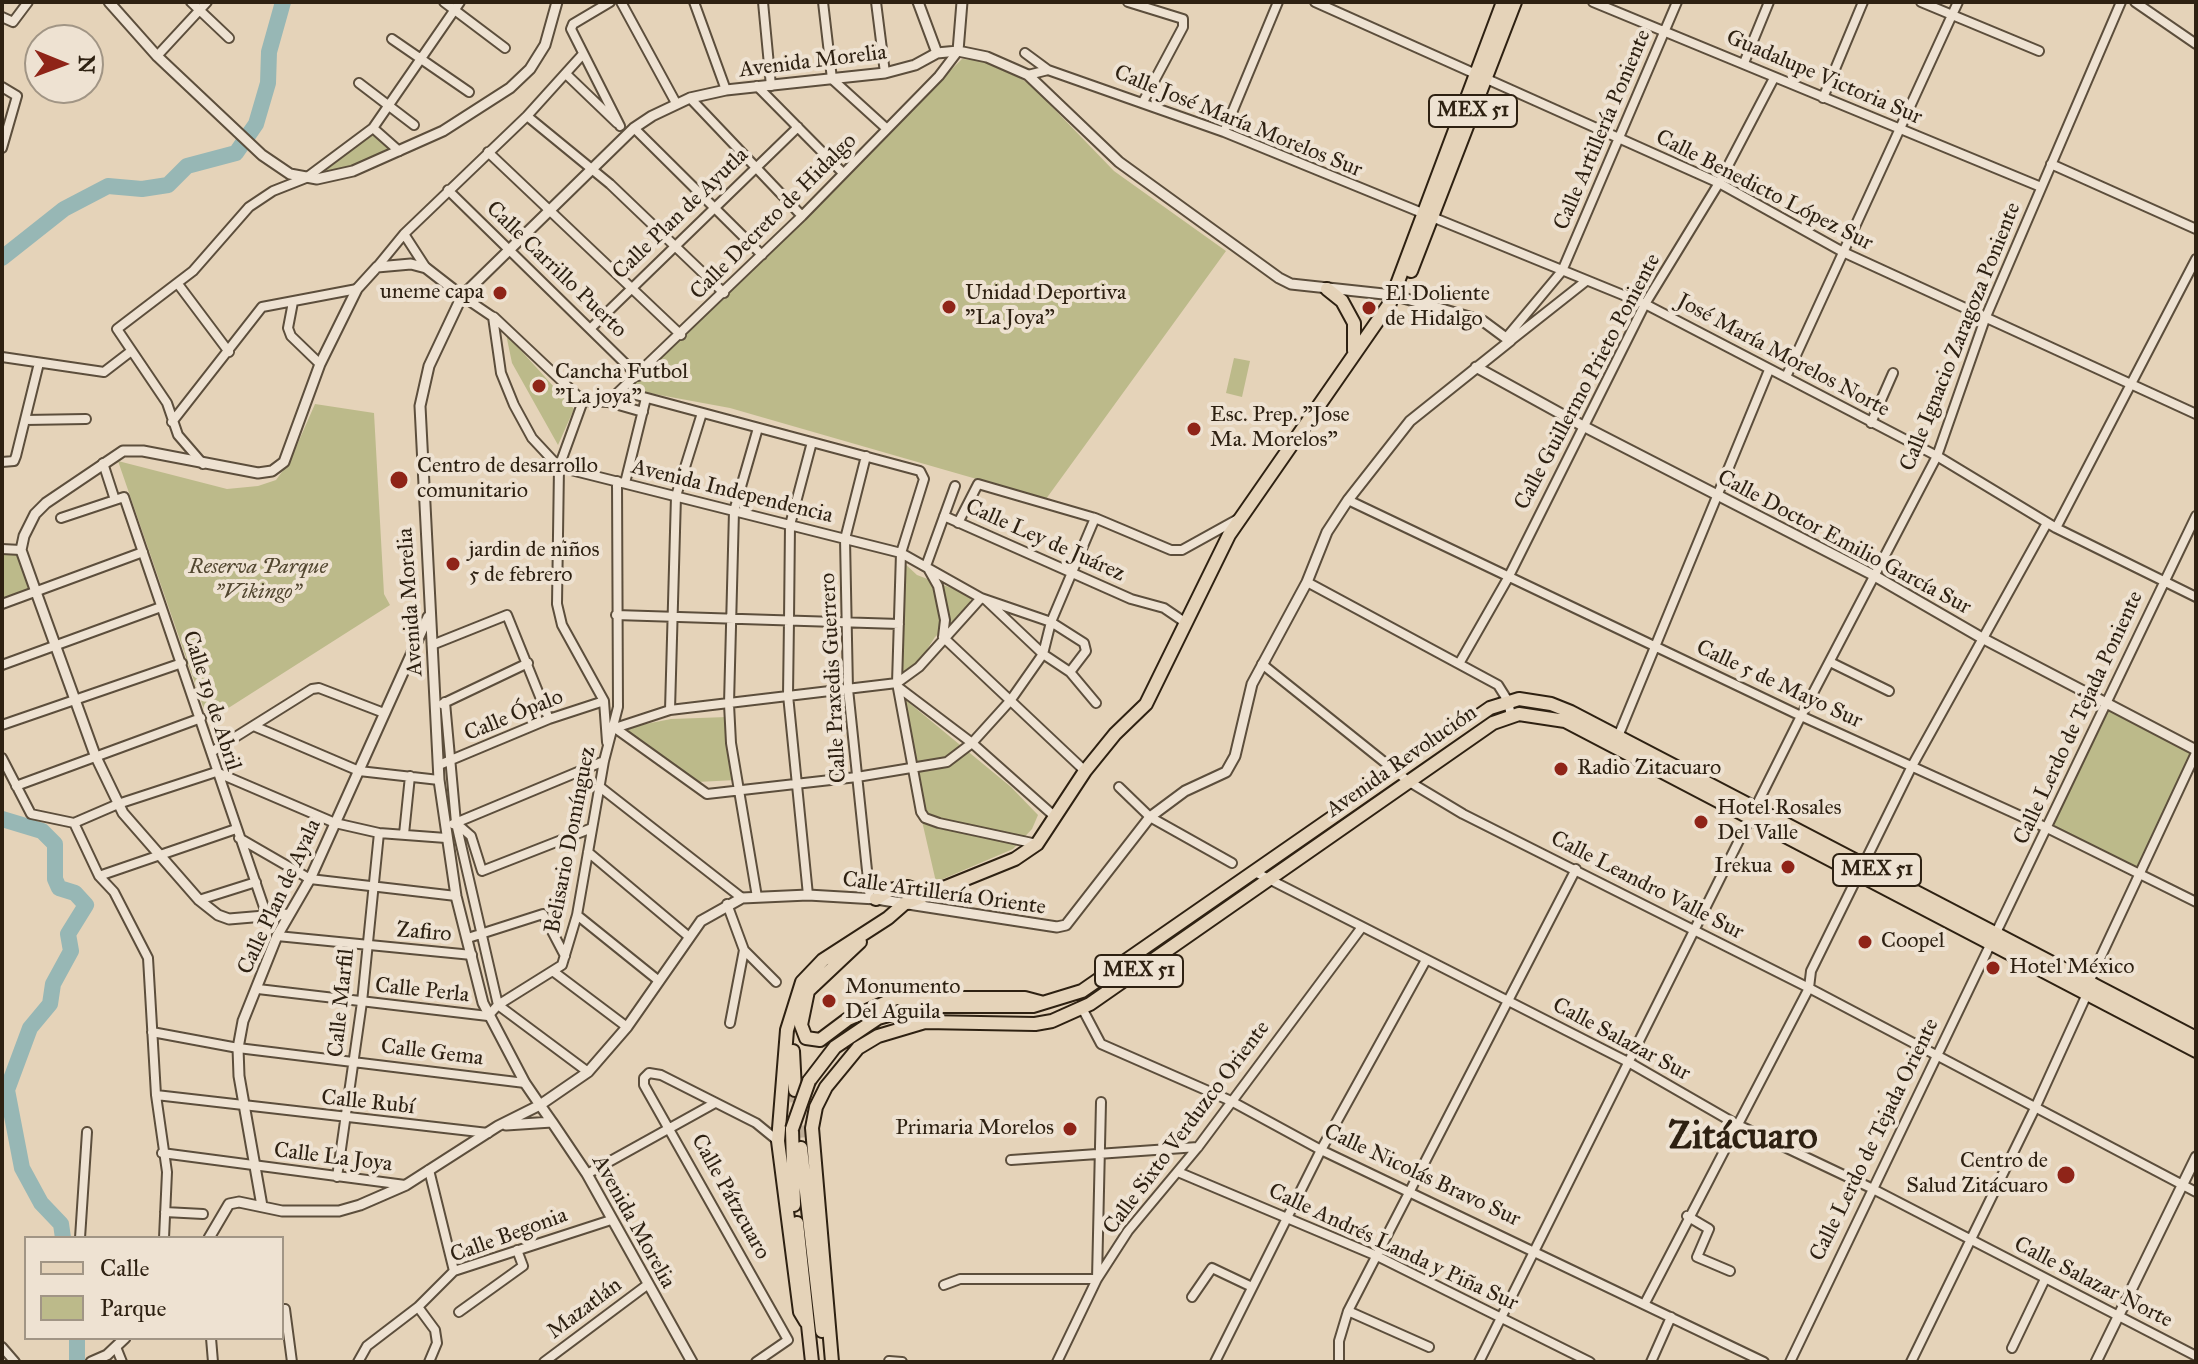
<!DOCTYPE html>
<meta charset="utf-8">
<style>
body{margin:0}
#map{position:relative;width:2198px;height:1364px;overflow:hidden;background:#e5d3b9;font-family:"IM FELL Great Primer",serif}
canvas{display:block}
.frame{position:absolute;inset:0;border:4px solid #2e2112;pointer-events:none}
.legend{position:absolute;left:24px;top:1236px;width:260px;height:104px;box-sizing:border-box;background:#eee2d2;border:2px solid #a19585;margin:0;padding:10px 14px;list-style:none;font-size:24px;color:#2e2112}
.legend li{display:flex;align-items:center;gap:16px;height:40px}
.legend b{width:40px;border:2px solid #a19585}
.north{position:absolute;left:24px;top:24px;width:80px;height:80px;box-sizing:border-box;background:#eee2d2;border:2px solid #a19585;border-radius:50%;rotate:91deg;font-size:22px;font-weight:700;line-height:32px;text-align:center;color:#2e2112}
.north::after{content:'';display:block;margin:auto;width:28px;height:36px;background:#8f2418;clip-path:polygon(50% 0,100% 100%,50% 72%,0 100%)}
</style>
<div id="map">
<canvas width="2198" height="1364"></canvas>
<div class="frame"></div>
<ul class="legend">
<li><b style="height:10px;background:#e5d3b9"></b>Calle</li>
<li><b style="height:22px;background:#bcba8a"></b>Parque</li>
</ul>
<div class="north">N</div>
</div>
<script>
const ctx = document.querySelector('canvas').getContext('2d');
ctx.lineJoin = 'round';
function fillPath(path, color) { ctx.fillStyle = color; ctx.fill(path, 'evenodd'); }
const toPath = rows => new Path2D(rows.map(r => 'M' + r).join(''));
function strokePath(path, color, width, dash) { ctx.strokeStyle = color; ctx.lineWidth = width; ctx.lineCap = dash ? 'butt' : 'round'; ctx.setLineDash(dash || []); ctx.stroke(path); }
function label(font, color, halo, rows, align = 'center') {
  ctx.font = font + ' "IM FELL Great Primer",serif'; ctx.lineWidth = 8; ctx.setLineDash([]); ctx.textBaseline = 'middle'; ctx.strokeStyle = halo; ctx.fillStyle = color; for (const [text, x, y, turn = 0] of rows) {
    ctx.save(); ctx.translate(x, y); ctx.rotate((+turn || 0) * Math.PI / 180); ctx.textAlign = isNaN(turn) ? turn : align; if (halo) ctx.strokeText(text, 0, 0); ctx.fillText(text, 0, 0); ctx.restore();
  }
}
fillPath(toPath([
 [962,59,992,61,1031,85,1114,171,1226,251,1046,499,730,408,627,389],
 [375,131,392,149,352,166,317,173],
 [506,334,574,409,558,445,512,363],
 [1234,358,1250,361,1242,397,1226,393],
 [315,404,374,413,384,594,390,605,208,721,118,461,227,489,258,486,276,480,290,461],
 [2,552,20,552,32,591,2,602],
 [902,561,917,575,972,596,968,607,935,637,915,668,899,679],
 [902,697,1011,787,1038,815,1032,829,1013,849,936,882,919,808],
 [2109,710,2195,752,2138,868,2053,826],
 [727,717,736,780,697,782,620,729,671,719]
]), '#bcba8a');
strokePath(toPath([
 [2,258,64,209,108,186,142,189,168,185,187,166,236,153,256,124,268,83,269,52,283,2],
 [2,819,42,831,55,844,55,879,59,888,75,893,86,905,68,934,71,951,53,984,50,1004,30,1028,7,1090,22,1168,41,1203,61,1224,63,1238],
 [77,1338,77,1362]
]), '#97b7b5', 16);
strokePath(toPath([
 [795,1090,801,1148]
]), '#c0af98', 12, [12, 6]);
const minor = toPath([
 [191,2,229,38],
 [444,2,505,48],
 [610,2,573,24,571,29,620,126],
 [621,2,676,103],
 [694,2,726,90],
 [763,2,771,86],
 [823,2,832,79,887,129],
 [876,2,885,73],
 [1128,2,1183,19,1183,27,1143,102],
 [1315,2,1719,183,1843,252,2196,414],
 [1593,2,2041,187],
 [1921,2,2039,51],
 [2135,2,2196,44],
 [2,17,13,22,28,2],
 [392,39,469,92],
 [1025,53,1048,70],
 [157,56,207,2],
 [1744,63,1769,2],
 [566,74,617,123],
 [1028,75,1048,70,1224,132,1645,304,1937,456,2056,528,2196,597],
 [359,83,414,125],
 [757,86,843,173],
 [2,87,17,96,2,148],
 [690,98,802,216],
 [1823,98,1863,2],
 [527,116,610,184,724,293],
 [373,128,399,151],
 [634,128,762,255],
 [1224,132,1278,2],
 [488,152,681,335],
 [2051,164,2196,229],
 [448,190,638,376],
 [404,234,426,268],
 [377,267,404,234,527,116,583,54],
 [178,284,229,352],
 [462,296,493,317,501,373,514,405,532,438,559,467,901,553,981,598,1051,622,1084,643,1086,651,1070,672],
 [293,302,288,328,291,336,320,364],
 [494,317,583,401,608,402,643,412],
 [591,328,798,127],
 [1506,338,1562,271,1677,2],
 [1510,341,1586,281],
 [2,357,104,372,130,352],
 [1786,377,1958,2],
 [621,391,920,471,924,479,901,553,897,683,921,812,925,818,939,823,1037,844],
 [583,401,559,467,557,604,562,625,604,701,607,742],
 [608,402,802,216,939,76,958,51],
 [25,420,86,419],
 [172,422,262,307,357,289],
 [1871,423,1893,373],
 [866,456,845,539,848,689,870,899],
 [2,462,14,461,16,456,39,363],
 [103,463,115,500,124,497,267,916],
 [203,464,178,435,167,403,117,329,193,271,249,207,273,191,306,178,373,128,460,2],
 [625,483,646,398],
 [1348,500,1801,716,2047,828,2196,902],
 [944,516,1131,599,1164,608,1186,623],
 [61,518,115,500],
 [958,523,978,484,1095,518,1171,550,1182,550,1238,519],
 [2056,528,2196,259],
 [2,549,21,550],
 [926,566,955,486],
 [929,570,938,586,945,620,943,637],
 [1307,582,1498,685,1508,701,1511,716],
 [986,600,1043,654,1070,672,1096,703],
 [2,604,143,552],
 [616,615,899,624],
 [943,637,1085,771],
 [432,645,507,615,549,719],
 [1460,662,1508,578,1645,304,1719,183,1774,78],
 [1832,663,1889,691],
 [1262,664,1408,781,1463,814,1809,988,2196,1192],
 [2,665,161,607],
 [898,687,972,743,1053,815],
 [445,702,456,823,498,1005,588,1072],
 [442,704,528,663],
 [670,710,676,496,702,413],
 [2,725,182,663],
 [256,727,359,771,439,780],
 [615,728,707,794,857,777,947,762,972,743,1010,701,1043,654,1051,622,1095,518],
 [615,728,670,710,897,683,919,667,981,598],
 [1617,739,1769,370],
 [213,751,312,689,319,688,384,713],
 [2,758,31,814,74,823,99,876,114,892,148,958,156,1095,167,1172,164,1238],
 [439,765,549,719,604,701],
 [16,786,201,718],
 [600,787,742,898],
 [1119,787,1150,817,1232,863],
 [74,823,118,804,216,772,335,823,379,833,446,838],
 [456,823,471,836,482,871,592,828],
 [453,824,604,761],
 [404,834,410,776],
 [239,838,310,879,456,896],
 [588,852,688,936],
 [1253,871,1630,1063,1736,1124,1871,1188,2196,1356],
 [99,876,236,829],
 [808,895,788,695,789,620,790,525,812,442],
 [757,897,731,743,729,704,734,511,758,428],
 [199,900,256,882],
 [727,904,744,950,730,1023],
 [577,915,659,981],
 [277,936,472,955],
 [468,938,543,914,565,956],
 [744,950,776,982],
 [554,972,627,1027],
 [258,989,488,1016,498,1005,562,965,577,915,604,761,618,707,617,481],
 [1082,1008,1101,1044,1231,1101,1321,1150,1764,1362],
 [152,1032,238,1048,525,1083],
 [156,1095,488,1133],
 [162,1153,405,1185],
 [1011,1160,1198,1147],
 [429,1170,454,1271],
 [1178,1172,1377,1256,1590,1362],
 [587,1174,715,1103],
 [337,1177,362,1002,379,833],
 [165,1212,203,1214],
 [1687,1216,1709,1229,1697,1257,1730,1271],
 [80,1238,87,1132],
 [944,1285,960,1279,1097,1279,1101,1102],
 [1192,1297,1212,1268,1252,1287],
 [1645,1303,1809,988,1811,971,1912,766,2047,523],
 [418,1307,435,1330,437,1343,429,1362],
 [285,1309,292,1362],
 [1348,1311,1429,1347],
 [459,1312,523,1266,517,1250],
 [211,1338,213,1362],
 [2,1347,15,1362],
 [116,1347,122,1362],
 [2012,1348,2045,1279],
 [889,1361,902,1362],
 [358,1362,367,1346,418,1307,454,1271,611,1220],
 [544,1362,647,1285],
 [756,1362,788,1340,644,1085,644,1078,649,1073,661,1075,756,1123,778,1141],
 [1057,1362,1097,1279,1128,1231,1198,1147,1362,927],
 [1215,1362,1321,1150,1426,960],
 [1339,1362,1339,1341,1348,1311,1576,869],
 [1479,1362,1801,716,1937,456,1985,319,2121,2],
 [1651,1362,1671,1317],
 [1790,1362,2196,516],
 [1911,1362,2036,1106,2087,994,2089,982,2196,753]
]);
const tertiary = toPath([
 [109,2,157,56,262,155,290,174,317,179,353,171,443,131,510,88,530,69,545,45,557,2],
 [918,2,937,53],
 [958,51,962,2],
 [1476,367,1583,426,1873,575,1982,638,2196,750],
 [288,914,229,919,218,915,199,900,123,813,95,755,36,592,21,550,24,536,35,514,46,503,123,451,143,451,258,473,272,471,284,462,320,364,357,289,377,267,411,264,426,268,462,296],
 [506,1125,552,1122],
 [262,1206,239,1076,238,1048,243,1021,277,936,310,879,428,617],
 [209,1238,229,1204,239,1202,282,1211,339,1211,360,1205,406,1185,498,1126,540,1105,588,1072,627,1027,701,921,742,898,808,895,876,899,1057,927,1066,925,1150,817,1185,791,1226,772,1235,756,1252,684,1307,582,1327,532,1348,500,1410,421,1510,341,1483,321,1393,295,1291,284,1279,278,1119,162,1028,75,987,57,958,51,937,53,915,65,885,73,726,90,690,98,652,116,634,128,462,296,429,366,420,406,439,780,456,896,483,1003,525,1083,540,1105,552,1122,587,1174,692,1362],
 [91,1362,107,1355,125,1338],
 [2096,1362,2196,1157]
]);
const primary = toPath([
 [1411,271,1515,2],
 [1327,289,1342,301,1354,323,1354,351],
 [876,899,890,890,908,887,925,893],
 [860,942,808,991,801,1025,806,1038,820,1040,848,1019,896,998,1025,998,1040,1002],
 [793,1051,795,1090],
 [809,1081,835,1047,878,1018,922,1006,1033,1006,1082,991,1490,708,1519,699,1551,704,1571,712,2196,1038],
 [792,1129,794,1205],
 [801,1148,822,1331],
 [797,1223,812,1362],
 [806,1322,800,1312,778,1141,787,1030,802,982,823,960,888,918,904,904,1015,859,1037,844,1085,771,1115,734,1146,704,1229,535,1390,303,1503,2],
 [832,1362,812,1128,816,1107,826,1087,858,1048,878,1036,925,1022,1035,1024,1052,1021,1090,1004,1493,723,1519,714,1565,721,2196,1051]
]);
strokePath(minor, '#5c4e3c', 12);
strokePath(tertiary, '#5c4e3c', 13);
strokePath(primary, '#2e2112', 16);
strokePath(minor, '#eee2d2', 8);
strokePath(tertiary, '#eee2d2', 9);
strokePath(primary, '#e5d3b9', 12);
const primaryBridge = toPath([
 [792,1129,809,1081]
]);
strokePath(primaryBridge, '#2e2112', 16, []);
strokePath(primaryBridge, '#e5d3b9', 12);
for (const [x, y, r, color] of [
 [500,293,8,"#8f2418"],
 [949,307,8,"#8f2418"],
 [1369,308,8,"#8f2418"],
 [539,386,8,"#8f2418"],
 [1194,429,8,"#8f2418"],
 [399,480,10,"#8f2418"],
 [453,564,8,"#8f2418"],
 [1561,769,8,"#8f2418"],
 [1701,822,8,"#8f2418"],
 [1788,867,8,"#8f2418"],
 [1865,942,8,"#8f2418"],
 [1993,968,8,"#8f2418"],
 [829,1001,8,"#8f2418"],
 [1070,1129,8,"#8f2418"],
 [2066,1175,10,"#8f2418"]
]) { const dot = new Path2D(); dot.arc(x, y, r, 0, 2 * Math.PI); ctx.fillStyle = color; ctx.fill(dot); strokePath(dot, '#eee2d2', 3); }
for (const [x, y, w] of [
 [1473,111,88],
 [1877,870,88],
 [1139,971,88]
]) { const box = new Path2D(); box.roundRect(x - w / 2, y - 16, w, 32, 6); ctx.fillStyle = '#eee2d2'; ctx.fill(box); strokePath(box, '#2e2112', 2); }
label('bold 20px', '#2e2112', null, [
 ["MEX 51",1473,111],
 ["MEX 51",1877,870],
 ["MEX 51",1139,971]
]);
label('22px', '#2e2112', '#eee2d2', [
 ["Avenida Morelia",813,62,-7],
 ["Guadalupe Victoria Sur",1824,78,23],
 ["Calle José María Morelos Sur",1238,122,22],
 ["Calle Artillería Poniente",1603,130,-67],
 ["Calle Benedicto López Sur",1764,191,27],
 ["Calle Plan de Ayutla",681,214,-44],
 ["Calle Decreto de Hidalgo",774,217,-45],
 ["Calle Carrillo Puerto",556,270,44],
 ["Calle Ignacio Zaragoza Poniente",1961,337,-68],
 ["José María Morelos Norte",1783,356,28],
 ["Calle Guillermo Prieto Poniente",1588,382,-62],
 ["Avenida Independencia",732,492,14],
 ["Calle Ley de Juárez",1045,541,24],
 ["Calle Doctor Emilio García Sur",1844,543,28],
 ["Avenida Morelia",411,602,-94],
 ["Calle Praxedis Guerrero",834,678,-93],
 ["Calle 5 de Mayo Sur",1779,685,25],
 ["Calle 19 de Abril",211,701,72],
 ["Calle Ópalo",514,716,-22],
 ["Calle Lerdo de Tejada Poniente",2079,718,-65],
 ["Avenida Revolución",1402,762,-35],
 ["Belisario Domínguez",571,840,-79],
 ["Calle Leandro Valle Sur",1647,886,27],
 ["Calle Artillería Oriente",944,894,8],
 ["Calle Plan de Ayala",280,897,-65],
 ["Zafiro",424,933,5],
 ["Calle Perla",422,991,6],
 ["Calle Marfil",342,1003,-84],
 ["Calle Salazar Sur",1621,1040,28],
 ["Calle Gema",432,1053,7],
 ["Calle Rubí",368,1103,6],
 ["Calle Sixto Verduzco Oriente",1187,1128,-53],
 ["Calle Lerdo de Tejada Oriente",1875,1140,-64],
 ["Calle La Joya",333,1158,7],
 ["Calle Nicolás Bravo Sur",1422,1176,25],
 ["Calle Pátzcuaro",730,1197,61],
 ["Avenida Morelia",633,1222,61],
 ["Calle Begonia",509,1236,-20],
 ["Calle Andrés Landa y Piña Sur",1393,1248,25],
 ["Calle Salazar Norte",2093,1283,27],
 ["Mazatlán",585,1309,-37]
]);
label('22px', '#2e2112', '#eee2d2', [
 ["uneme capa",484,293,"right"],
 ["Unidad Deportiva",965,294],
 ["\"La Joya\"",965,319],
 ["El Doliente",1385,295],
 ["de Hidalgo",1385,320],
 ["Cancha Futbol",555,373],
 ["\"La joya\"",555,398],
 ["Esc. Prep. \"Jose",1210,416],
 ["Ma. Morelos\"",1210,441],
 ["Centro de desarrollo",417,467],
 ["comunitario",417,492],
 ["jardin de niños",469,551],
 ["5 de febrero",469,576],
 ["Radio Zitacuaro",1577,769],
 ["Hotel Rosales",1717,809],
 ["Del Valle",1717,834],
 ["Irekua",1772,867,"right"],
 ["Coopel",1881,942],
 ["Hotel México",2009,968],
 ["Monumento",845,988],
 ["Del Aguila",845,1013],
 ["Primaria Morelos",1054,1129,"right"],
 ["Centro de",2048,1162,"right"],
 ["Salud Zitácuaro",2048,1187,"right"]
], 'left');
label('italic 22px', '#524730', '#eee2d2', [
 ["Reserva Parque",258,568],
 ["\"Vikingo\"",258,593]
]);
label('bold 38px', '#2e2112', '#eee2d2', [
 ["Zitácuaro",1743,1139]
]);
</script>
